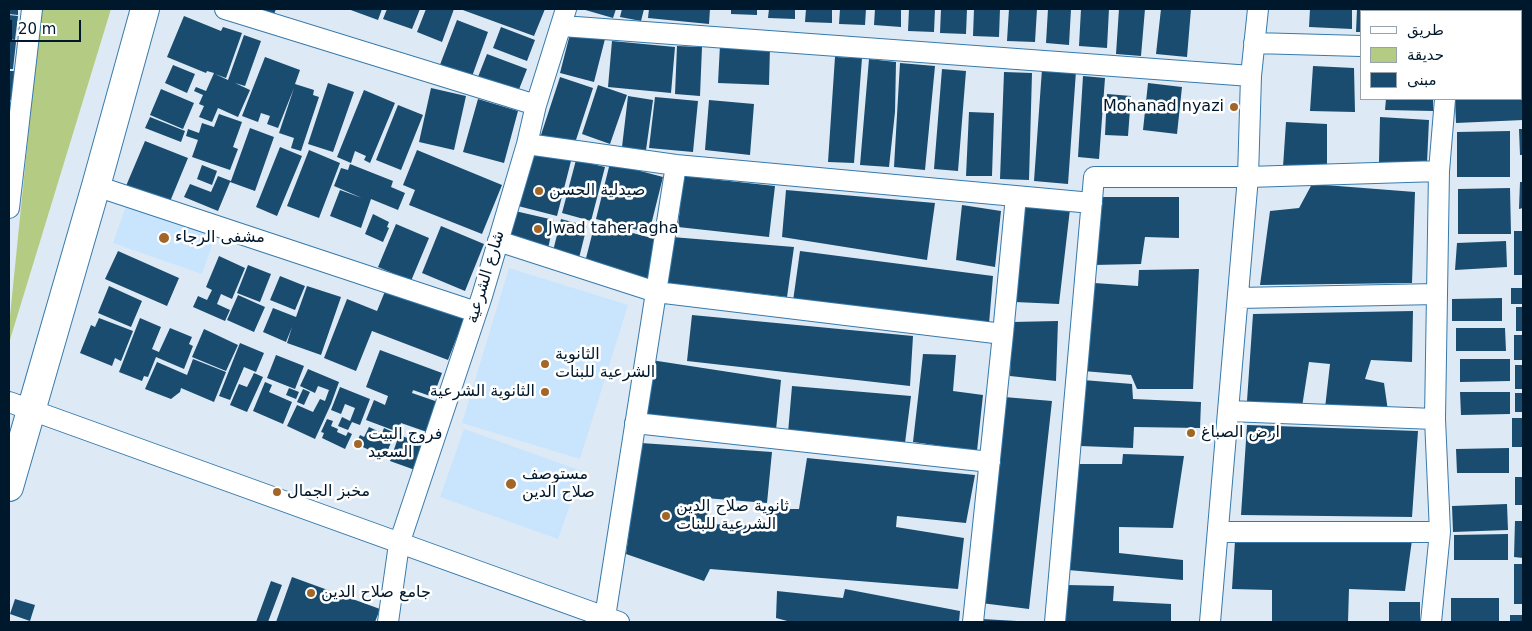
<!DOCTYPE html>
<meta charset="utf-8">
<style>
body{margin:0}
#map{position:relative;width:1532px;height:631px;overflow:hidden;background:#ddeaf5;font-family:"DejaVu Sans","Noto Naskh Arabic",sans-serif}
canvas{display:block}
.frame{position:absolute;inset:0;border:10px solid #00182c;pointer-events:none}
.legend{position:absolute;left:1360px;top:10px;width:162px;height:90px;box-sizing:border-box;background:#fff;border:1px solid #99a3ab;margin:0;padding:6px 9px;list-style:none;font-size:15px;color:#00182c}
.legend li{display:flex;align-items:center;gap:10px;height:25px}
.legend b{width:25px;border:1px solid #99a3ab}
.scale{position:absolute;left:10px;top:20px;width:71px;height:22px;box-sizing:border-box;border:2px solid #00182c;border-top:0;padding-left:6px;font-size:15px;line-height:18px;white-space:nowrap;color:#00182c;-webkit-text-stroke:4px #fff;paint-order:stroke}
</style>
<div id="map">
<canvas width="1532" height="631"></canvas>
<div class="frame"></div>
<ul class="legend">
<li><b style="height:6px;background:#fff"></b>طريق</li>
<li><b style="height:14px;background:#b4cb83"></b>حديقة</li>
<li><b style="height:14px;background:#1a4c6f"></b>مبنى</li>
</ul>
<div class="scale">20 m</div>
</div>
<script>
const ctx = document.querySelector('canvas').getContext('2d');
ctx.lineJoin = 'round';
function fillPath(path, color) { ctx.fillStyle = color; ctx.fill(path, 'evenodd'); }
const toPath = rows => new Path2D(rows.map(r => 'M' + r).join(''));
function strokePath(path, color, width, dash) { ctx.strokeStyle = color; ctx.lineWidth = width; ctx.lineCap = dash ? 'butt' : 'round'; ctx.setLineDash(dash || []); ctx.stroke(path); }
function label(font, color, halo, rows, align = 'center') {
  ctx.font = font + ' "DejaVu Sans","Noto Naskh Arabic",sans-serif'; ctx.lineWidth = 5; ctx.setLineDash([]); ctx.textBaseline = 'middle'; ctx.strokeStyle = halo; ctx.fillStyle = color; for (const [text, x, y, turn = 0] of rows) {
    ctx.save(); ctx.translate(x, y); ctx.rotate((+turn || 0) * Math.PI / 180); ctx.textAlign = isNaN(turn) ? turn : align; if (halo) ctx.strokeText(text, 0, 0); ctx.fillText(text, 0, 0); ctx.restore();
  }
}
fillPath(toPath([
 [127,203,216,234,202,274,113,243],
 [509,268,628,305,580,459,462,423],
 [464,429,582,471,558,539,440,497]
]), '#c8e5fd');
fillPath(toPath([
 [41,9,111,9,9,343,9,326]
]), '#b4cb83');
fillPath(toPath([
 [9,9,18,9,18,15,9,14],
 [248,9,276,9,273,17],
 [348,9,382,9,378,20],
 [387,9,420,9,412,29,383,19],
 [426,9,454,9,442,42,417,32],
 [460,9,545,9,534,36],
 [582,9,616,9,613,18],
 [622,9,644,9,641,21,620,17],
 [649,9,710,9,709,24,648,18],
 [731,9,757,9,757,15,731,14],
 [769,9,795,9,795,19,768,18],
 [806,9,832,9,832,23,805,22],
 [840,9,866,9,865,25,839,24],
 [875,9,901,9,901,27,874,25],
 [909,9,935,9,934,32,908,31],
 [941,9,967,9,966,34,940,33],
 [974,9,1000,9,999,37,973,36],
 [1009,9,1037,9,1035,42,1007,41],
 [1048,9,1071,9,1069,45,1046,43],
 [1081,9,1109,9,1107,48,1079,46],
 [1119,9,1145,9,1141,56,1116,54],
 [1161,9,1191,9,1187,57,1156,54],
 [1310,9,1352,9,1352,29,1309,27],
 [1357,9,1383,9,1383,11,1361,11,1361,32,1356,32],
 [1394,9,1420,9,1420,11,1394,11],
 [1430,9,1456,9,1456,11,1430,11],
 [1458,9,1485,9,1485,11,1458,11],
 [1488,9,1515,9,1515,11,1488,11],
 [1518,9,1523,9,1523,31,1521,31,1521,11,1518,11],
 [9,15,18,16,15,40,9,39],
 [184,16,221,31,223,27,242,33,226,78,215,74,228,80,244,35,261,41,245,86,235,83,250,90,238,117,218,108,212,122,199,117,204,106,199,104,203,95,194,91,196,87,206,91,214,73,207,71,206,73,167,57],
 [457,20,488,32,470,82,438,70],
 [501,27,535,40,527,61,493,48],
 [571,30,605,39,594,82,560,73],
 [9,41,16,42,13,69,9,69],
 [612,41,675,47,671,93,608,87],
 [720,45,770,47,769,85,718,83],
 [677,46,702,47,700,96,675,94],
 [487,54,527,69,516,97,476,82],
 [265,57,300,70,295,84,314,90,313,95,319,97,301,151,291,148,294,138,279,133,294,88,278,128,267,124,270,116,261,113,258,122,242,116],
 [835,57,862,58,854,163,828,162],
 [869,59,896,62,895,112,889,167,860,165],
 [900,63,935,66,925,170,894,167],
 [173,65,195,74,187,93,165,83],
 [1313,66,1354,68,1355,112,1310,111],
 [942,69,966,71,958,171,934,169],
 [1042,69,1076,71,1068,184,1034,181],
 [9,71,15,71,12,100,9,100],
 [1004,72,1032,73,1029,180,1000,179],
 [1083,76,1105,78,1099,159,1078,157],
 [560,77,593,88,573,149,540,138],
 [1521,77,1523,77,1523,120,1456,123,1455,99,1521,99],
 [328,83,354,92,333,152,308,144],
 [1148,83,1182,87,1177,134,1143,130],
 [598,85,627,95,610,144,582,134],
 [431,88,466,96,454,150,419,142],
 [161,89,194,103,183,129,150,115],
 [364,90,395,103,370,163,364,160,366,156,355,151,351,163,337,157],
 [1107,94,1131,96,1128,136,1105,135],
 [628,96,653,100,646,150,622,147],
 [655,97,698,101,693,152,649,148],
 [478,99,518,111,504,163,463,152],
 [1386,99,1433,99,1433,111,1385,110],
 [709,100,754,104,750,155,705,150],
 [398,105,423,115,401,170,376,160],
 [969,112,994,113,992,176,966,176],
 [219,114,242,122,233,147,238,149,230,170,192,157,198,140,186,136,188,129,199,133,202,123,214,127],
 [150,117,185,131,181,142,145,128],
 [1380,117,1429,120,1427,163,1379,162],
 [1286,122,1327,124,1327,168,1283,167],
 [250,128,274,137,255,191,230,182,218,211,184,197,190,184,211,192,218,176,231,181],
 [1519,129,1523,129,1523,155,1520,155],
 [1510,131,1510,177,1457,177,1457,132],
 [145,141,188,158,169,204,126,186],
 [280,147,302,156,277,216,256,207],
 [309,150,340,163,319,218,287,206],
 [417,150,502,185,482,234,409,205,415,190,403,185],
 [533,150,571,161,557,216,518,206],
 [576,160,605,167,591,221,562,213],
 [610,163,663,177,649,233,596,219],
 [350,164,393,181,391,187,405,193,398,210,371,199,361,228,330,216,340,190,362,198,334,186,341,168,348,170],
 [202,165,217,171,212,185,197,179],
 [683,176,775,186,769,237,678,227],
 [1520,182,1523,182,1523,208,1519,209],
 [1312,184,1415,192,1412,283,1260,285,1270,211,1299,208],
 [1510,188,1511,234,1458,234,1458,189],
 [786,190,935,203,927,260,782,237],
 [1100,197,1179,197,1179,238,1145,237,1141,264,1093,265],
 [962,205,1001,211,995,267,956,260],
 [1022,206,1070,209,1059,304,1015,302],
 [515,211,554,220,548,249,508,240],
 [373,214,389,222,387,227,389,228,383,242,365,234],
 [561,219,587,226,579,258,553,251],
 [595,223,659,240,648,282,584,266],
 [396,224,429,238,411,281,378,267],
 [441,226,484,244,465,291,422,273],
 [1514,231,1523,231,1523,275,1514,275],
 [672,237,794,247,787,297,668,283],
 [1506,241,1507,267,1455,270,1457,243],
 [118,251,179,278,167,306,105,279],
 [800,251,993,276,989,324,793,301],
 [219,256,245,268,232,299,221,294,217,304,230,310,225,321,193,307,198,296,207,300,212,290,206,287],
 [248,265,271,274,260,302,237,293],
 [1199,269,1193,389,1137,389,1131,375,1083,371,1094,283,1138,286,1139,270],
 [280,276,305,286,295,310,270,300],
 [390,279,468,309,448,360,372,331,356,371,324,358,347,299,377,311],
 [109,286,142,301,131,327,98,313],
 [307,286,341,297,321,355,287,343,292,327,286,342,263,332,273,308,296,317],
 [1511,288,1523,288,1523,304,1511,304],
 [238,295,265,307,254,332,227,320],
 [1502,298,1502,321,1452,321,1452,299],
 [1516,307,1523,307,1523,331,1516,331],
 [1413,311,1412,362,1371,360,1365,379,1384,383,1388,411,1325,408,1330,364,1309,362,1302,407,1247,401,1253,314],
 [692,315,913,336,910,386,687,361],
 [99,318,133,331,121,361,115,358,112,366,80,353,91,325,95,327],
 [140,318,161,327,152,349,159,352,170,328,192,337,189,344,193,346,184,369,156,357,148,377,144,376,142,381,119,372],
 [1058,321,1056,381,1010,376,1012,322],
 [1456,328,1505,328,1506,351,1456,351],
 [204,329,238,345,226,371,192,357],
 [1514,335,1523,335,1523,360,1514,360],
 [240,343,264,353,256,372,244,367,230,400,219,396],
 [380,350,442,373,433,397,393,383,413,390,412,393,438,402,427,432,401,423,398,432,366,420,374,400,385,405,388,396,366,387],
 [923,354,956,355,953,391,983,395,977,451,913,442],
 [276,355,304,366,295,389,267,378],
 [193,359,226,372,214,402,181,388,180,392,171,399,145,389,157,362,187,375],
 [1460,359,1510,359,1510,381,1460,382],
 [651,360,781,380,776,430,646,416],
 [1515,365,1523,365,1523,389,1515,389],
 [308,369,339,382,331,404,315,439,287,426,297,405,313,412,320,399,325,401,329,390,318,386,315,393,300,386],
 [254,373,263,377,247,412,230,405,239,384,247,387],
 [1083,380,1132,384,1133,399,1201,402,1200,428,1134,427,1133,448,1080,446],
 [265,382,272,385,269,392,292,402,283,424,253,411],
 [792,386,911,396,905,443,788,433],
 [340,387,370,399,360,425,352,422,348,430,338,426,342,417,350,421,355,408,345,404,341,414,331,410],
 [289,388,299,392,296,399,286,395],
 [303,389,310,392,304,405,297,402],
 [1460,392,1510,392,1510,414,1461,415],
 [1515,393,1523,393,1523,412,1515,412],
 [1004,397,1052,401,1029,609,981,603],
 [1512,418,1523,418,1523,447,1512,447],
 [327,419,333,421,331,426,338,429,337,432,346,436,348,432,352,434,345,449,322,438,324,433,321,432],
 [1247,425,1418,431,1412,517,1241,515],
 [369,427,382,433,384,428,395,433,385,457,356,444,360,435,364,437],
 [399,435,424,444,415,470,390,461],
 [641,443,772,452,767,503,705,498,709,524,764,526,774,509,799,509,807,458,975,475,966,523,897,516,896,527,964,538,958,589,710,569,704,581,626,554],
 [1509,448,1509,473,1457,473,1456,449],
 [1123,454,1184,456,1173,528,1119,527,1119,553,1183,560,1183,580,1068,570,1075,464,1122,464],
 [1515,477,1523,477,1523,505,1515,505],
 [1507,504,1508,530,1453,532,1452,506],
 [1515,521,1523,521,1523,558,1514,557],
 [1508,534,1508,560,1454,560,1454,535],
 [1412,540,1405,591,1349,589,1348,622,1272,622,1272,590,1232,589,1235,541],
 [1514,564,1523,564,1523,604,1514,604],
 [292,577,380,609,375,622,276,622],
 [271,581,282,585,268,622,256,622],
 [1067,585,1114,586,1113,601,1171,604,1171,622,1063,622],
 [845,589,960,611,959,622,791,622,776,618,777,591,843,598],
 [1451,598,1499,598,1499,622,1451,622],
 [15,599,35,605,30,621,10,614],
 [1389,602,1420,602,1420,622,1389,622],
 [1510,615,1523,615,1523,622,1510,622],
 [982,619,1017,621,1017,622,981,622]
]), '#1a4c6f');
const street = toPath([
 [225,9,536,105],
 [562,26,1251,76],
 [1254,43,1361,46],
 [1521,49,1523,49],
 [527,144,676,165,1092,203],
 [96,186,476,312],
 [9,208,32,9],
 [498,241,656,292,1003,334],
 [1238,298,1437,294],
 [9,402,619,622],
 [1228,411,1435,419],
 [635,423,990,462],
 [1218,532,1440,532],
 [605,617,676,165],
 [388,622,399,544,482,296,527,144,536,105,566,9],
 [973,622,1003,334,1016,196],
 [1055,622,1094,177,1248,177,1439,171],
 [1210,622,1248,177,1251,76,1258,9],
 [1431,622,1440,532,1435,419,1437,294,1439,171,1445,99]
]);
const secondary = toPath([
 [9,487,96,186,145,9]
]);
strokePath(street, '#377aab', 22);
strokePath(secondary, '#377aab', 30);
strokePath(street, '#fff', 20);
strokePath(secondary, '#fff', 28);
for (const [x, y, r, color] of [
 [1234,107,5,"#a16628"],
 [539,191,5,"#a16628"],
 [538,229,5,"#a16628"],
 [164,238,6,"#a16628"],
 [545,364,5,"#a16628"],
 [545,392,5,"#a16628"],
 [1191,433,5,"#a16628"],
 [358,444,5,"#a16628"],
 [511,484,6,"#a16628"],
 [277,492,5,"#a16628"],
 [666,516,5,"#a16628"],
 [311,593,5,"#a16628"]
]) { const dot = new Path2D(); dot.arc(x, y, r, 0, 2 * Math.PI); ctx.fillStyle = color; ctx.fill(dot); strokePath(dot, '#fff', 2); }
label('16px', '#00182c', '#fff', [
 ["Mohanad nyazi",1224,107,"right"],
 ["صيدلية الحسن",549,191],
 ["Jwad taher agha",548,229],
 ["مشفى الرجاء",175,238],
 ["الثانوية",555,355],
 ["الشرعية للبنات",555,373],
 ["الثانوية الشرعية",535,392,"right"],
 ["ارض الصباغ",1201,433],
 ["فروج البيت",368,435],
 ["السعيد",368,453],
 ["مستوصف",522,475],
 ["صلاح الدين",522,493],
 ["مخبز الجمال",287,492],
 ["ثانوية صلاح الدين",676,507],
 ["الشرعية للبنات",676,525],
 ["جامع صلاح الدين",321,593]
], 'left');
label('16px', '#00182c', '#fff', [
 ["شارع الشرعية",486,277,-73]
]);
</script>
